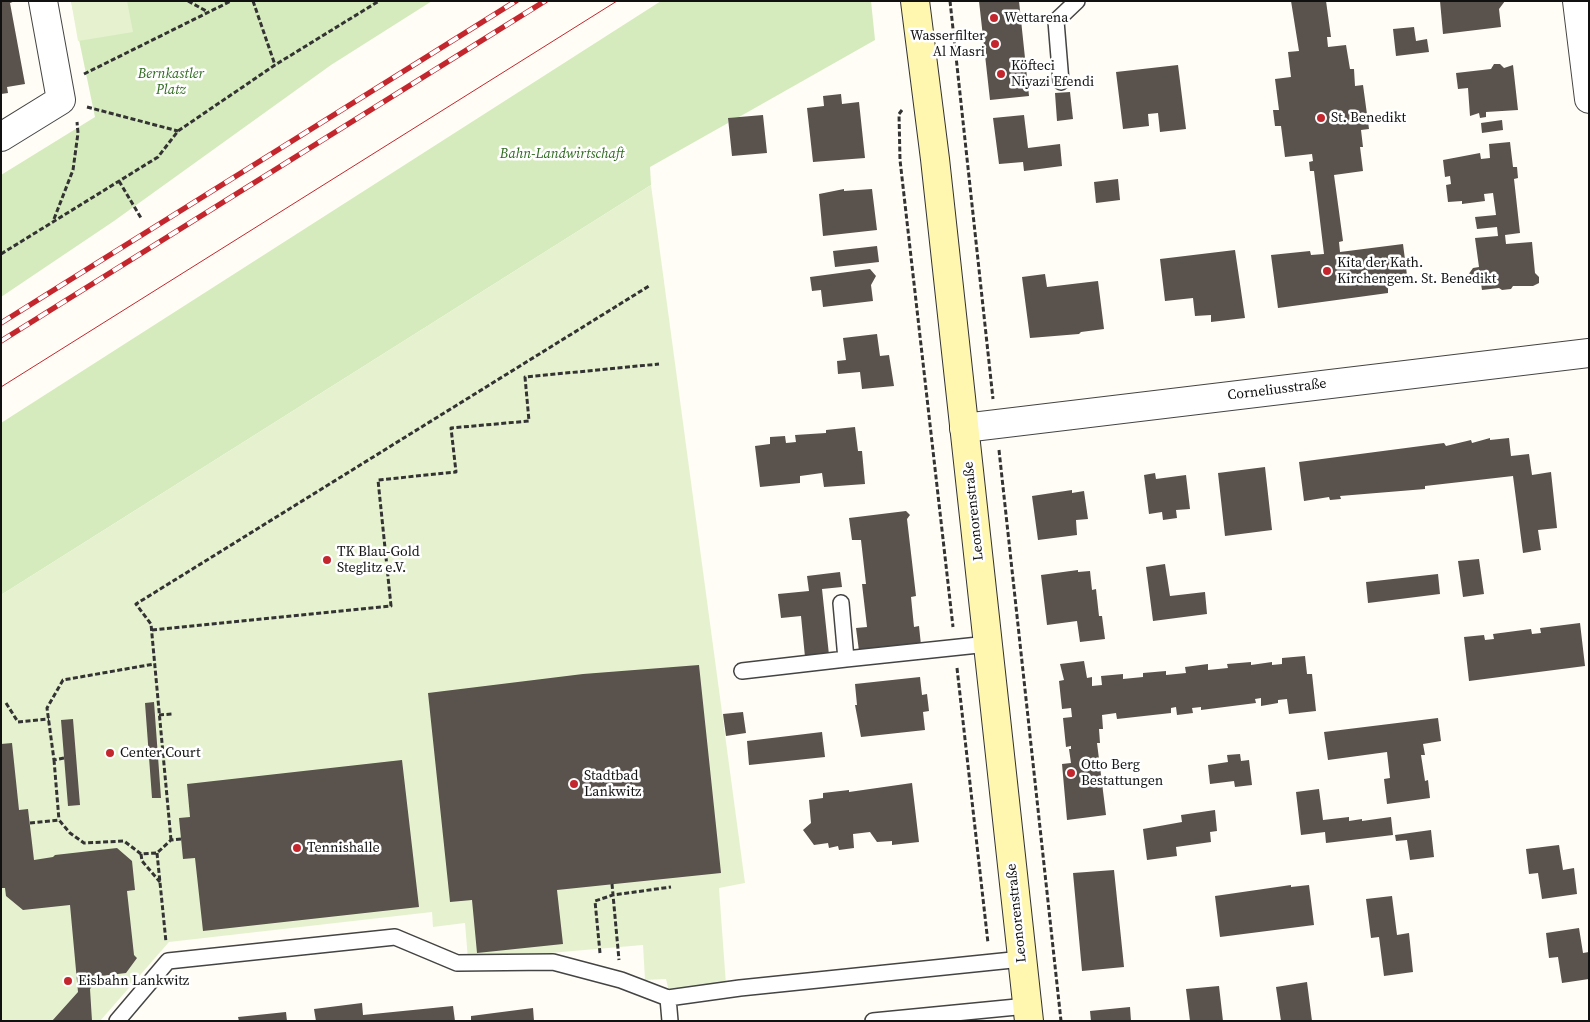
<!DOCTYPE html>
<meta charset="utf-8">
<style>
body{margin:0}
#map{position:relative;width:1590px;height:1022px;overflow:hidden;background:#fffdf5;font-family:"Source Serif 4",serif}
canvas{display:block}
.frame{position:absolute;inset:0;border:2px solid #111;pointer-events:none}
</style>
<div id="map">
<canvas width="1590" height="1022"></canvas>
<div class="frame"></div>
</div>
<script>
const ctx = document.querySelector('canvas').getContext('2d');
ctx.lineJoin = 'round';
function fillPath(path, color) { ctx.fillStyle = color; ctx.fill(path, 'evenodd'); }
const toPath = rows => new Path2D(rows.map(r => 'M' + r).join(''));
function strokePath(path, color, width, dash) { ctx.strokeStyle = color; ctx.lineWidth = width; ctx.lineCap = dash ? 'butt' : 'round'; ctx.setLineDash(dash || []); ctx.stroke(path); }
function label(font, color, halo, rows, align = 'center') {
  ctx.font = font + ' "Source Serif 4",serif'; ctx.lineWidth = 5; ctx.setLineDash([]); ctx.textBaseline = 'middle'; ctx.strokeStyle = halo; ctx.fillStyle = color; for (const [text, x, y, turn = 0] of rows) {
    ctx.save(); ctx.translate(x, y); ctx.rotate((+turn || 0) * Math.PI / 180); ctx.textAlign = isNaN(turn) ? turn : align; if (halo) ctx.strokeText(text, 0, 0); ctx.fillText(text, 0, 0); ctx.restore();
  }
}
fillPath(toPath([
 [71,1,432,1,331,65,114,221,1,297,1,175,95,117],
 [661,1,871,1,875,40,739,117,729,118,728,123,650,167,651,185,1,595,1,423]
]), '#d5ebbd');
fillPath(toPath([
 [71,1,127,1,133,32,78,41],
 [651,185,745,883,719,888,726,985,669,992,666,979,645,980,643,945,468,960,465,923,433,927,432,912,169,942,100,1021,1,1021,1,595]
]), '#e6f2cf');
fillPath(toPath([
 [1,1,15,1,10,3,25,84,7,87,8,93,1,94],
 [979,1,1019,1,1029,96,990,100],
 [1291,1,1326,1,1331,37,1327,37,1328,47,1346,45,1350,69,1354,69,1355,86,1363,85,1369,129,1361,130,1363,147,1360,147,1363,171,1334,175,1343,241,1339,242,1340,252,1403,244,1408,283,1388,286,1388,293,1278,308,1271,255,1310,251,1311,255,1324,254,1314,171,1310,171,1309,162,1313,161,1312,154,1285,157,1281,126,1275,126,1273,110,1279,110,1275,79,1291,77,1288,52,1299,51],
 [1440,1,1505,1,1499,9,1501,27,1443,34],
 [1414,27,1416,41,1427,39,1429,52,1396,56,1393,29],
 [1494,64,1500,64,1504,68,1513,65,1518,110,1486,112,1486,117,1480,118,1479,113,1470,116,1468,88,1458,89,1456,73,1491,69],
 [1178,65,1186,129,1160,132,1158,113,1148,114,1149,126,1123,129,1116,72],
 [1070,92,1073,119,1057,121,1055,93],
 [841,94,842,104,859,102,865,158,813,162,807,108,824,106,823,96],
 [763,115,767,153,732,156,728,118],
 [1024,115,1028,148,1060,144,1062,166,1024,171,1023,162,999,164,993,118],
 [1502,120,1503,130,1482,133,1481,123],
 [1510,142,1513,167,1517,167,1518,178,1514,179,1520,233,1505,235,1506,244,1532,242,1535,273,1539,277,1539,283,1533,286,1513,286,1511,289,1502,290,1499,288,1482,290,1481,284,1475,285,1469,280,1468,275,1473,268,1479,267,1475,238,1498,236,1497,227,1477,229,1475,217,1496,215,1493,193,1484,194,1485,201,1462,204,1462,201,1448,202,1446,185,1451,184,1450,176,1445,177,1443,160,1480,153,1481,159,1490,158,1489,144],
 [1118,179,1120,200,1096,203,1094,182],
 [844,189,844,191,872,189,877,230,823,236,819,194],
 [877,246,879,262,835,267,833,251],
 [1235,250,1245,318,1211,322,1211,315,1195,316,1193,298,1165,301,1160,259],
 [870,269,876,276,871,285,873,301,823,307,821,290,812,291,810,277],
 [1045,274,1047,287,1098,281,1104,329,1081,332,1079,334,1030,338,1022,277],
 [877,334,880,356,889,355,894,386,862,389,860,372,838,374,837,361,846,360,843,338],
 [855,427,858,451,862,451,865,484,824,487,822,473,800,476,800,483,760,487,755,446,770,444,770,437,785,436,786,443,796,442,795,435,826,433,826,430],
 [1490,438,1490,440,1509,438,1511,456,1529,454,1532,475,1551,472,1557,528,1538,530,1541,550,1523,553,1513,476,1425,486,1425,489,1340,496,1341,499,1330,500,1329,497,1304,501,1299,462,1444,443,1446,446,1471,440,1472,443],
 [1265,467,1272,530,1225,536,1218,473],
 [1155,473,1156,479,1186,475,1190,509,1176,510,1177,518,1163,520,1162,512,1149,514,1144,475],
 [1072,490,1072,493,1084,491,1088,519,1076,520,1077,535,1038,540,1032,496],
 [906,511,910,515,907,519,916,596,911,597,914,627,919,626,921,645,859,651,856,628,867,627,862,584,866,584,861,540,852,540,849,518],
 [1479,559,1484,594,1463,597,1458,561],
 [1165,564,1170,596,1205,592,1207,614,1153,621,1146,567],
 [1078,570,1078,572,1090,571,1092,590,1096,589,1099,616,1102,616,1105,639,1080,642,1077,621,1047,625,1041,575],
 [840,572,842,587,822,589,829,655,805,657,801,616,781,618,778,594,809,591,807,576],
 [1438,574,1440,594,1368,603,1366,582],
 [1580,623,1585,666,1469,681,1464,637,1484,635,1485,640,1494,639,1493,634,1531,629,1532,634,1541,633,1540,628],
 [1305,656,1307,674,1312,674,1316,711,1289,714,1287,699,1278,700,1278,703,1261,706,1261,698,1255,699,1256,703,1201,710,1201,707,1192,708,1193,713,1177,715,1176,707,1171,708,1171,713,1117,719,1116,713,1102,715,1103,729,1099,729,1100,743,1097,743,1106,815,1067,820,1062,764,1071,763,1069,749,1071,749,1071,746,1066,747,1063,718,1072,717,1071,708,1062,709,1059,681,1064,680,1060,664,1084,661,1087,678,1092,677,1092,686,1102,685,1101,676,1123,674,1123,679,1143,677,1143,673,1166,671,1166,675,1186,673,1185,667,1208,664,1208,670,1228,668,1227,664,1251,662,1251,665,1272,662,1272,665,1282,664,1282,658],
 [699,665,721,873,557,890,563,944,477,953,472,900,450,902,428,693,583,674],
 [920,677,922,695,927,694,929,711,923,712,925,730,861,737,855,705,857,705,855,684],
 [154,702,161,798,152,798,145,703],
 [743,712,746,733,726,736,723,714],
 [1438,718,1441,741,1423,744,1425,755,1421,755,1425,781,1428,780,1430,798,1387,804,1384,779,1390,778,1387,752,1328,760,1324,732],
 [73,719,80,805,68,806,61,720],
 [822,732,825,757,749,765,747,741],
 [12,743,19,810,28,809,34,860,53,857,55,855,117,848,132,861,135,890,127,891,134,955,137,958,126,973,101,976,90,989,92,1021,52,1021,78,992,70,905,23,910,6,896,5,888,1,888,1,744],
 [1240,754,1241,761,1249,760,1252,785,1235,787,1234,781,1210,784,1208,765,1228,762,1227,755],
 [402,760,419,907,203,931,195,858,183,859,179,818,190,817,187,784],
 [912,783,919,842,892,845,892,841,877,842,870,832,853,834,854,848,839,850,838,846,829,848,828,843,814,845,803,830,811,823,809,800,823,798,823,793,849,790,849,792],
 [1319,789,1323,820,1349,817,1349,821,1362,819,1362,821,1391,817,1393,835,1326,843,1325,832,1301,835,1296,792],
 [1215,810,1217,831,1210,832,1211,842,1176,847,1177,856,1147,860,1143,829,1182,822,1181,815],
 [1431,830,1434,857,1410,860,1407,840,1396,841,1395,835],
 [1559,845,1563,870,1574,868,1577,894,1542,899,1538,873,1529,874,1526,849],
 [1114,870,1124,967,1082,971,1073,873],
 [1291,885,1291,887,1309,885,1314,925,1220,937,1215,896],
 [1392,896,1397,935,1409,933,1413,972,1384,976,1379,937,1371,938,1366,899],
 [1579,928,1583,953,1589,952,1589,979,1562,983,1558,957,1549,958,1546,933],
 [1307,982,1312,1021,1281,1021,1276,987],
 [1219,986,1223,1021,1190,1021,1186,989],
 [362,1003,363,1015,453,1006,455,1021,316,1021,314,1009],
 [1130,1007,1131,1021,1091,1021,1090,1011],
 [533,1008,534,1021,471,1021,471,1016],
 [286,1012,287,1021,239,1021,238,1017]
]), '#5a524d');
const service = toPath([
 [1061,82,1056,21,1077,1],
 [841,603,846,659,988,644],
 [742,671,846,659],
 [117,1021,168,961,395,937,457,963,553,962,621,980,668,998],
 [670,1021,668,998,740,988,1022,959],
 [873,1021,1027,1006]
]);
const minor = toPath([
 [1577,1,1589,99],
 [1,137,61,100,43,1],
 [964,428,1589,353]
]);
const secondary = toPath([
 [915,1,935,159,1029,1021]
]);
strokePath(service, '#444', 18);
strokePath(minor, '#444', 30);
strokePath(secondary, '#333', 30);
strokePath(toPath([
 [188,1,208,12],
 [253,1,275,65],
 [950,1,993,399],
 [84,74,231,1],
 [87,107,178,131],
 [902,110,899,114,900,160,953,627],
 [119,181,141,218],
 [54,219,73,170,78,133,77,122],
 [1,254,158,157,178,131,275,65,379,1],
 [999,450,1061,1021],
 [152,630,391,606,378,480,456,472,451,428,529,421,525,377,659,364],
 [957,668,988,943],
 [6,703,18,722,49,719],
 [159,715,172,714],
 [64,758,54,760,47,708,63,680,154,664],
 [54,760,59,820],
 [30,823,59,820,70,833,84,843,124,841,141,854,157,853,171,840,181,839],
 [171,840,151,624,136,604,649,286],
 [157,853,166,942],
 [141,854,142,861,160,882],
 [612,884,619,960],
 [600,953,595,901,613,895,671,887]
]), '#333', 3, [5, 2.5]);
strokePath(service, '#fff', 15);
strokePath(minor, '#fff', 28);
strokePath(secondary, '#fff6b0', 28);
strokePath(toPath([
 [1,387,617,1]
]), '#c4262e', 1);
const rail = toPath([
 [1,323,516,1],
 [1,341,545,1]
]);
strokePath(rail, '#c4262e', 5.5);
strokePath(rail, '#fff', 4, [11]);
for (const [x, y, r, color] of [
 [994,18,5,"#c4262e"],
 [995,44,5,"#c4262e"],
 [1001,74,5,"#c4262e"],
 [1321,118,5,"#c4262e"],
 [1327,271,5,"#c4262e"],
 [327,560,5,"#c4262e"],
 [110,753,5,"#c4262e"],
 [1071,773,5,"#c4262e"],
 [574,784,5,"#c4262e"],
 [297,848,5,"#c4262e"],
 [68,981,5,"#c4262e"]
]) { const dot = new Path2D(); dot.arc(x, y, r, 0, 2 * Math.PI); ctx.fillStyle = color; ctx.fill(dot); strokePath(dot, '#fff', 2); }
label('14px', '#111', '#fff', [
 ["Wettarena",1004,18],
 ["Wasserfilter",985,36,"right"],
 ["Al Masri",985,52,"right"],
 ["Köfteci",1011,66],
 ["Niyazi Efendi",1011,82],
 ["St. Benedikt",1331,118],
 ["Kita der Kath.",1337,263],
 ["Kirchengem. St. Benedikt",1337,279],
 ["TK Blau-Gold",337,552],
 ["Steglitz e.V.",337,568],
 ["Center Court",120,753],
 ["Otto Berg",1081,765],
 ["Bestattungen",1081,781],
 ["Stadtbad",584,776],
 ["Lankwitz",584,792],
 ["Tennishalle",307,848],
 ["Eisbahn Lankwitz",78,981]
], 'left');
label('italic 14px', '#2f6b1f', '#fff', [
 ["Bernkastler",171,74],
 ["Platz",171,90],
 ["Bahn-Landwirtschaft",562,154]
]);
label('14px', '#111', '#fff', [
 ["Corneliusstraße",1277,390,-7],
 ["Leonorenstraße",974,511,-96],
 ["Leonorenstraße",1017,913,-96]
]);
</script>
